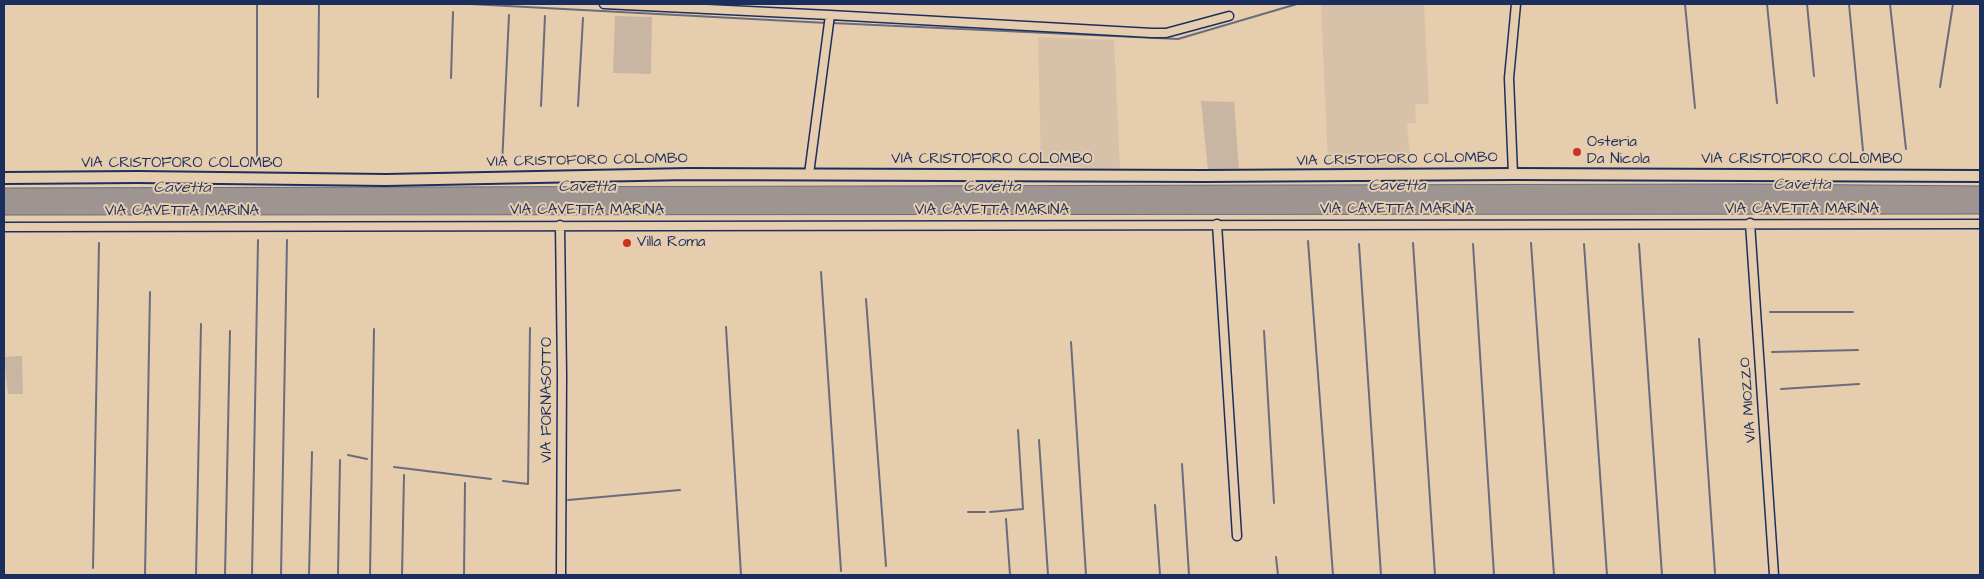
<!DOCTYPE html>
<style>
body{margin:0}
#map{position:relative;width:1984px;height:579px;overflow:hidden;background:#e6cdae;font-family:"Architects Daughter",sans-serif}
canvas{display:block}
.frame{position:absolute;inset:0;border:5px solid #1b2f5e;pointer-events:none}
</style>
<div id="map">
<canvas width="1984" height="579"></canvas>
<div class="frame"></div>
</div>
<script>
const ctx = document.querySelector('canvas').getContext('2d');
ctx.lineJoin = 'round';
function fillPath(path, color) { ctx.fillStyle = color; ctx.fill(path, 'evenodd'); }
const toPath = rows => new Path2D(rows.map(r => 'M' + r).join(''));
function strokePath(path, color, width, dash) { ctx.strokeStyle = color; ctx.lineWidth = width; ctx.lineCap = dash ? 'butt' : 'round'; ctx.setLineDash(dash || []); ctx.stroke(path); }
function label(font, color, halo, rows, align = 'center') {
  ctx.font = font + ' "Architects Daughter",sans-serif'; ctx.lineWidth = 4; ctx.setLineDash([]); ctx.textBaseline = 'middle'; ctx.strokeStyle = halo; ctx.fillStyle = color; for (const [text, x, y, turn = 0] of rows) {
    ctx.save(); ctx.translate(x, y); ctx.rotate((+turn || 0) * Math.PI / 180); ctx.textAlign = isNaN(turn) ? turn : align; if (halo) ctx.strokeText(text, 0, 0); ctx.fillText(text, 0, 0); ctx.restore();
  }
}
fillPath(toPath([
 [1321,4,1424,4,1429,104,1415,104,1416,123,1409,123,1407,126,1411,170,1331,170,1331,164,1328,164],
 [1038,37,1114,40,1120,168,1083,169,1081,167,1041,166]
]), '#d7c1a8');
fillPath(toPath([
 [615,16,652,17,651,74,613,73],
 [1201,101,1234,102,1239,171,1208,171],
 [22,356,23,394,8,394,4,357]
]), '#c9b6a2');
const water = toPath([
 [1747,184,1980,186,1980,214,4,215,4,188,1747,184]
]);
fillPath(water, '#9e9592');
strokePath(water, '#6a6c7d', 1);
strokePath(toPath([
 [257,4,257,165],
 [470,4,827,23],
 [1685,4,1695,108],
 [1767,4,1777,103],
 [1807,4,1814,76],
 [1849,4,1864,161],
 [1890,4,1906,149],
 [832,23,1178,39,1297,4],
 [451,78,453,12],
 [1940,87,1953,4],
 [318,97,319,4],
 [541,106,545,16],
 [578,106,583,18],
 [502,165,509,15],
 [1308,241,1333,575],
 [1413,243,1435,575],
 [1531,243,1554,575],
 [1359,244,1381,575],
 [1473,244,1494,575],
 [1584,244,1607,575],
 [1639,244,1662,575],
 [821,272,841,571],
 [866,299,886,566],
 [1770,312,1853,312],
 [726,327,741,575],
 [1264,331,1274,503],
 [1699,339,1715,573],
 [1071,342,1086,575],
 [1772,352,1858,350],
 [1781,389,1859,384],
 [1039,440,1048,575],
 [348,455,367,459],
 [1182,464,1189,575],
 [394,467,491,479],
 [503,481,528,484,530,328],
 [568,500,680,490],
 [1155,505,1160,575],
 [968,512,985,512],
 [990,512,1023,509,1018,430],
 [1006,519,1010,575],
 [1276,557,1278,575],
 [93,568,99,243],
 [145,575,150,292],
 [196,575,201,324],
 [225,575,230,331],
 [252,575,258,240],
 [281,575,287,240],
 [309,575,312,452],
 [338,575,340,460],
 [370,575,374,329],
 [402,575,404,475],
 [464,575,465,483]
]), '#6a6c7d', 2);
const minor = toPath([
 [604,4,830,15],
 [809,174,830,15,1152,33,1166,33,1229,16],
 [1513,174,1509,78,1516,4],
 [1750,223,1774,575],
 [1217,224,1237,536],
 [560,225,562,375,561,575],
 [4,227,1980,224]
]);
const tertiary = toPath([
 [4,178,138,177,386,180,688,174,1204,176,1513,174,1980,176]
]);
strokePath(minor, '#1b2f5e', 11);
strokePath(tertiary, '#1b2f5e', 14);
strokePath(minor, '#e6cdae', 8);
strokePath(tertiary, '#e6cdae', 10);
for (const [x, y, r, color] of [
 [1577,152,5,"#c8321e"],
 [627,243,5,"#c8321e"]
]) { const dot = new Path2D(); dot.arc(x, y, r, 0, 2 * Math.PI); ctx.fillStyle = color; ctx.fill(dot); strokePath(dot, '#e6cdae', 2); }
label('15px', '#1b2f5e', '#e6cdae', [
 ["Osteria",1587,143],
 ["Da Nicola",1587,160],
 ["Villa Roma",637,243]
], 'left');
label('15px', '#1b2f5e', '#e6cdae', [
 ["VIA CRISTOFORO COLOMBO",992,160],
 ["VIA CRISTOFORO COLOMBO",1397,160,-1],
 ["VIA CRISTOFORO COLOMBO",1802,160],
 ["VIA CRISTOFORO COLOMBO",587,161,-1],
 ["VIA CRISTOFORO COLOMBO",182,164],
 ["VIA CAVETTA MARINA",1397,210],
 ["VIA CAVETTA MARINA",1802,210],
 ["VIA CAVETTA MARINA",587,211],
 ["VIA CAVETTA MARINA",992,211],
 ["VIA CAVETTA MARINA",182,212],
 ["VIA FORNASOTTO",548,400,-90],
 ["VIA MIOZZO",1749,400,-94]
]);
label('italic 16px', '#2f3e66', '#e6cdae', [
 ["Cavetta",1802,186],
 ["Cavetta",1397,187],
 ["Cavetta",587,188],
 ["Cavetta",992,188],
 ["Cavetta",182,189]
]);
</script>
